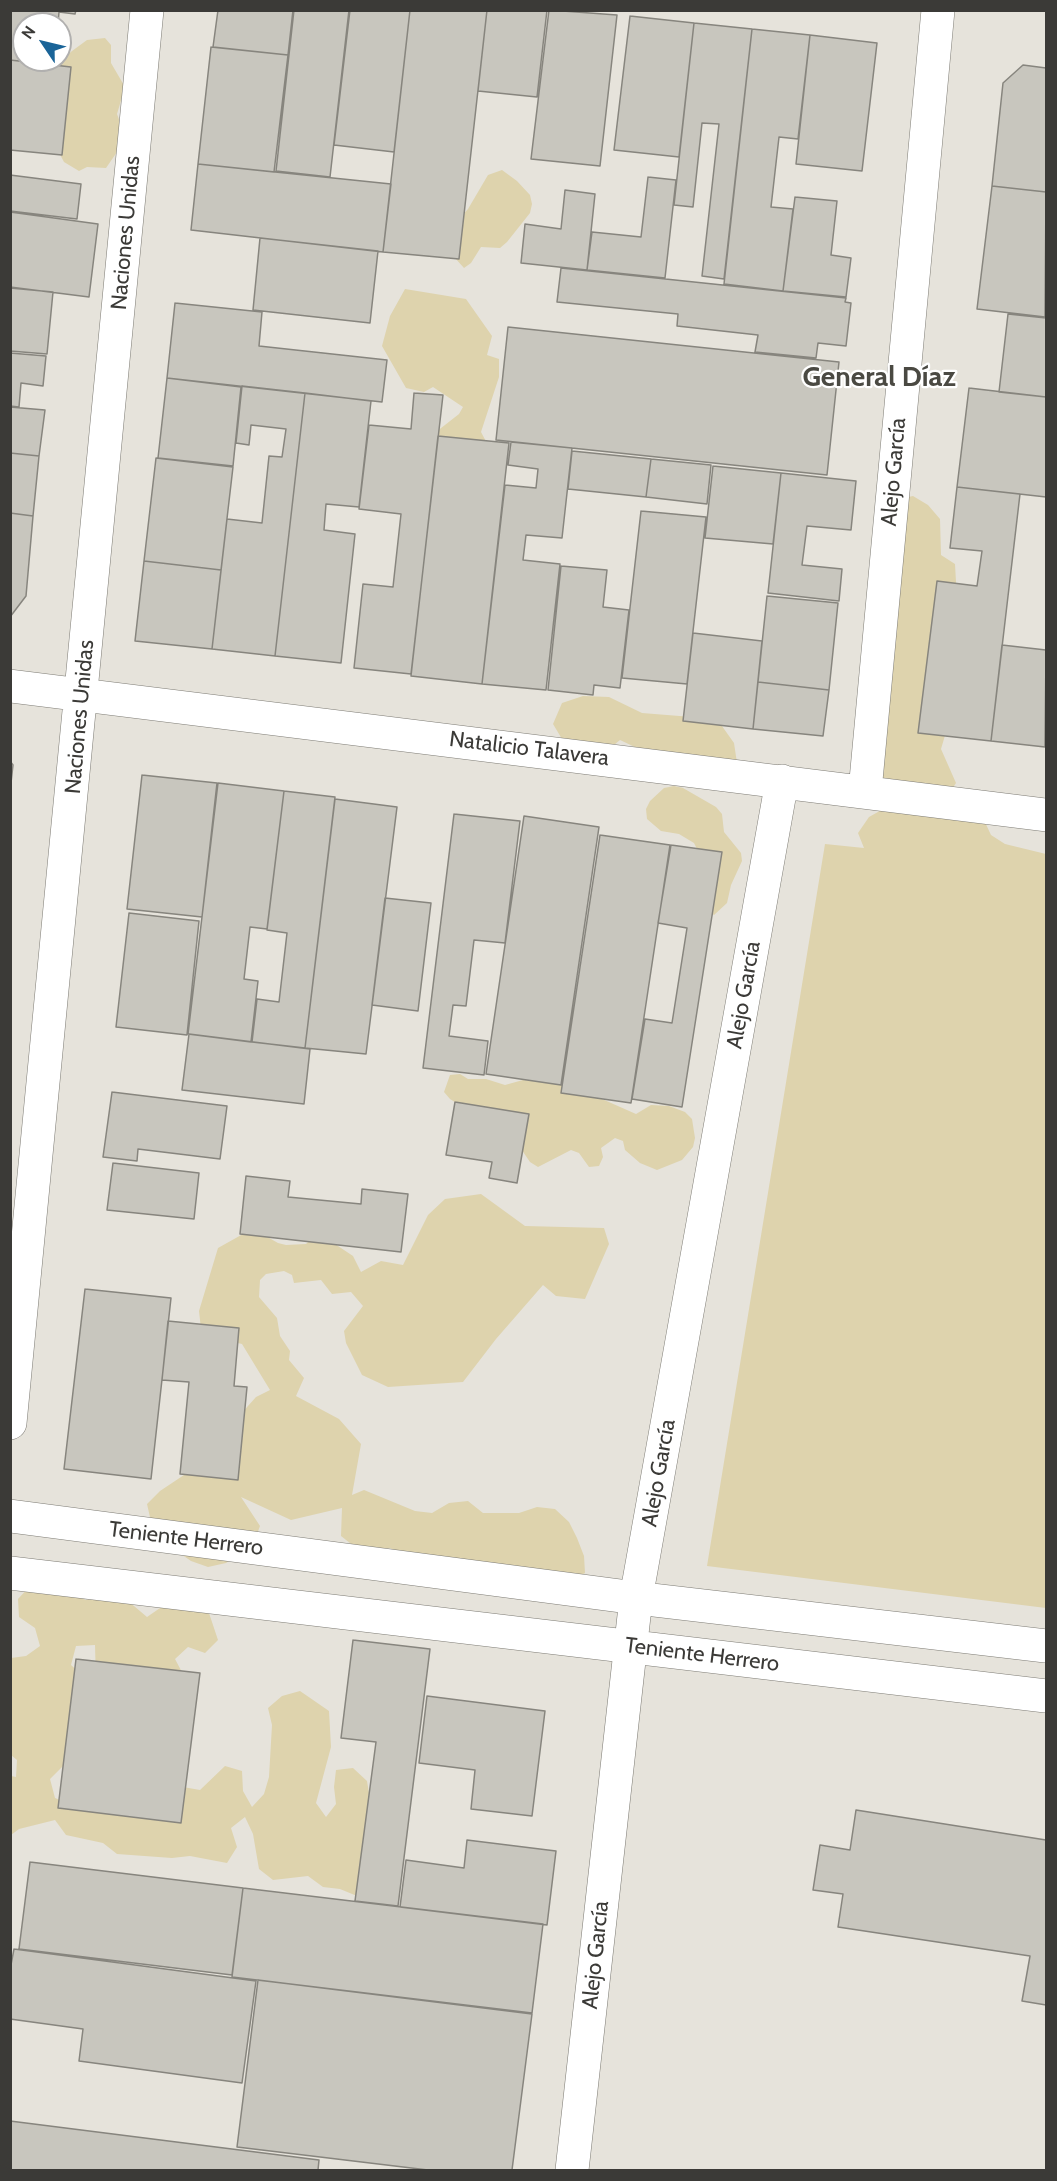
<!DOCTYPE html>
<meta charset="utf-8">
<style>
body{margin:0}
#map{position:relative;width:1057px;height:2181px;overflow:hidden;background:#e6e3db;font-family:Cabin,sans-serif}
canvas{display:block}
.frame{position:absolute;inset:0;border:12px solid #3b3a37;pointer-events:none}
.north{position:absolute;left:12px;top:12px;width:60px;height:60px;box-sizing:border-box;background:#fff;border:2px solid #b1b0af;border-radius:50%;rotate:305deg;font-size:16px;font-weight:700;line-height:24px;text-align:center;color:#3b3a37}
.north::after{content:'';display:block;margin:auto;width:21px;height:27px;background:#1a6498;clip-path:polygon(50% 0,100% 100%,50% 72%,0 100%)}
</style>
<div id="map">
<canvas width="1057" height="2181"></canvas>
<div class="frame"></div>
<div class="north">N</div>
</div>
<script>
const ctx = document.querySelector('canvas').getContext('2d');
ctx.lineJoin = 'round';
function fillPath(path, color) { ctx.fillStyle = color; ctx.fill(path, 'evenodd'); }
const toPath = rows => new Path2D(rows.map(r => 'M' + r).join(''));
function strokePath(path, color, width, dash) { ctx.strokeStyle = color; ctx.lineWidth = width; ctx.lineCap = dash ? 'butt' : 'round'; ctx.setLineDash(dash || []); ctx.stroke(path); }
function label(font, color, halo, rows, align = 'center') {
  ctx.font = font + ' Cabin,sans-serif'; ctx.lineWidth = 4.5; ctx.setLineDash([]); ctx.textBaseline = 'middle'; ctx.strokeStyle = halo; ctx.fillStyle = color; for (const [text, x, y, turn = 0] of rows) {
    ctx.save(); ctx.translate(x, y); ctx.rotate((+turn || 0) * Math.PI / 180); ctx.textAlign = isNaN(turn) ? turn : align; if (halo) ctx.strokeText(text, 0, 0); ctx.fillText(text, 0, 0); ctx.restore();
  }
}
fillPath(toPath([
 [105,38,111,45,111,63,125,87,117,114,126,139,106,168,87,167,79,171,64,162,55,145,56,73,65,57,72,51,87,40],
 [502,170,517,181,530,195,532,204,530,213,507,242,500,248,481,247,471,263,464,268,446,248,455,223,468,209,488,175],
 [405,289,466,299,492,336,487,355,499,359,499,377,481,432,490,449,468,521,436,432,459,414,463,407,433,387,424,392,406,388,382,346,390,316],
 [913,496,928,505,940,519,941,555,955,564,956,582,946,732,941,749,956,783,946,798,983,818,991,835,1005,844,1046,854,1046,1608,707,1566,825,844,864,848,858,833,869,817,885,808,877,781,895,500],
 [583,696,609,697,642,713,717,719,734,743,737,763,637,748,620,740,598,758,568,749,553,724,562,703],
 [674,786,683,788,716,807,722,814,724,832,741,853,742,861,731,885,727,903,714,915,699,904,698,851,694,843,679,834,661,831,647,819,646,809,650,801,664,788],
 [460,1074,468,1079,486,1079,505,1085,523,1080,580,1084,602,1099,636,1114,651,1105,669,1106,685,1112,692,1119,695,1138,693,1147,682,1160,657,1170,640,1163,625,1150,623,1141,615,1138,601,1148,603,1157,599,1166,589,1167,579,1153,571,1150,538,1167,530,1162,515,1140,450,1099,444,1092,450,1075],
 [481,1194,525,1226,604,1228,609,1244,585,1299,556,1296,543,1285,496,1339,463,1382,388,1387,362,1375,346,1343,344,1331,363,1306,351,1292,332,1294,321,1280,294,1283,292,1275,284,1271,266,1274,260,1280,259,1297,277,1318,280,1336,290,1351,289,1360,304,1378,296,1396,339,1419,361,1444,352,1495,364,1490,415,1511,432,1513,449,1503,468,1501,483,1513,519,1513,537,1507,555,1509,569,1522,577,1538,584,1556,585,1573,570,1581,422,1565,390,1548,372,1552,355,1547,341,1536,342,1508,291,1520,241,1497,260,1526,254,1542,226,1563,208,1567,191,1561,162,1541,152,1526,147,1504,160,1491,190,1471,256,1397,270,1390,242,1344,207,1336,201,1329,199,1311,218,1248,243,1234,262,1234,278,1243,286,1245,306,1244,313,1237,323,1236,353,1256,361,1272,381,1261,403,1265,428,1215,445,1199],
 [42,1573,74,1585,85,1600,121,1595,147,1617,176,1597,207,1607,218,1640,205,1653,188,1647,175,1659,184,1676,96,1682,95,1645,76,1646,71,1665,83,1676,63,1766,50,1779,55,1798,72,1805,183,1787,200,1790,225,1766,242,1771,243,1791,252,1807,264,1794,269,1777,272,1725,268,1708,282,1696,300,1691,329,1711,331,1747,316,1803,326,1817,336,1804,334,1787,336,1770,353,1768,367,1781,370,1799,357,1896,340,1889,323,1887,308,1876,273,1880,259,1869,253,1834,245,1817,231,1828,237,1847,227,1863,190,1856,172,1858,117,1854,103,1843,66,1835,55,1820,19,1829,11,1835,11,1776,16,1777,17,1760,11,1755,11,1658,26,1656,40,1646,35,1628,19,1617,18,1599]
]), '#ded3ad');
const building = toPath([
 [10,10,76,10,75,14,59,12,58,24,24,24,24,60,54,60,54,65,10,60,10,10],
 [218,10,293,10,288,55,213,47,218,10],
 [294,10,349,10,330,177,276,171,294,10],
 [350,10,410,10,394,152,334,145,350,10],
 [410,10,487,10,459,259,383,252,410,10],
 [487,10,547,10,537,97,478,91,487,10],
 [549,10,617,15,600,166,531,159,549,10],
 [630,16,694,23,679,157,614,150,630,16],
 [694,23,752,29,724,279,702,276,719,124,702,123,693,207,674,205,694,23],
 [752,29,810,35,798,139,779,137,771,207,793,209,783,291,724,284,752,29],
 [810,35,877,43,862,171,796,164,810,35],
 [211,47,288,55,274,172,198,164,211,47],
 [10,60,71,67,62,155,10,150,10,60],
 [1023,65,1046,68,1046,192,992,186,1003,83,1023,65],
 [198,164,391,184,383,252,191,230,198,164],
 [10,175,81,184,77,219,10,211,10,175],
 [648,177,676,180,665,278,587,270,592,232,641,237,648,177],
 [992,186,1046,192,1045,317,977,309,992,186],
 [565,190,595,194,587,270,521,263,525,224,561,229,565,190],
 [795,197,837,201,831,255,851,258,846,297,783,291,795,197],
 [10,212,98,224,89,297,10,287,10,212],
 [260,238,378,251,370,323,253,310,260,238],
 [561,268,846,298,845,302,851,303,846,346,818,343,816,358,755,352,758,335,677,326,678,314,557,302,561,268],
 [10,288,53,292,47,354,10,351,10,288],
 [175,303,262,312,259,346,387,360,382,402,167,378,175,303],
 [1008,314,1046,318,1046,397,999,392,1008,314],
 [508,327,839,362,827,475,496,440,508,327],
 [10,353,46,356,43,386,21,383,19,407,10,406,10,353],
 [167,378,241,387,233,466,158,458,167,378],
 [242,386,305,393,275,656,212,649,227,519,262,523,269,456,282,457,286,429,251,425,249,445,236,443,242,386],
 [969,388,1046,397,1046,497,957,487,969,388],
 [305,393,371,401,359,507,326,504,324,530,355,534,341,663,275,656,305,393],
 [414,393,443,395,411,674,354,668,363,584,393,587,401,514,359,509,369,425,411,429,414,393],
 [10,407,45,410,39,456,10,453,10,407],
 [438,436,509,443,482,684,411,676,438,436],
 [511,442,572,448,562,538,526,535,523,560,560,564,546,690,482,684,505,485,536,488,538,469,508,465,511,442],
 [572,451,651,459,646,497,568,489,572,451],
 [10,453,39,456,33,516,10,513,10,453],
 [156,458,233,467,221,570,144,561,156,458],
 [651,459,711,465,707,504,646,497,651,459],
 [713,466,781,473,773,544,705,538,713,466],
 [781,473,856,481,851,530,807,526,802,565,842,569,839,601,768,593,781,473],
 [957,487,1020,494,991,741,918,733,937,581,977,586,982,551,950,548,957,487],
 [641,511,706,517,687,684,622,678,641,511],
 [10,513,33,516,26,596,10,617,10,513],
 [144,561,221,570,212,649,135,641,144,561],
 [561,566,607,570,603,607,629,610,620,688,594,685,593,695,548,690,561,566],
 [767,596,838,603,829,690,758,682,767,596],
 [693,633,762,641,753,729,683,721,693,633],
 [1002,645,1046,650,1045,747,991,741,1002,645],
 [758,682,829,690,823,736,753,729,758,682],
 [10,761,13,765,10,792,10,761],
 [142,775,217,783,202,917,127,909,142,775],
 [218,783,284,791,267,929,250,927,244,979,258,981,251,1042,188,1034,218,783],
 [284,791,335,797,305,1048,252,1042,257,999,279,1002,287,933,267,930,284,791],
 [335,799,397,807,366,1054,305,1048,335,799],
 [454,814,520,821,505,943,474,940,466,1006,453,1005,449,1036,488,1041,484,1075,423,1068,454,814],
 [524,816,599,827,561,1085,486,1074,524,816],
 [600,835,670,845,631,1103,561,1093,600,835],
 [671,845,722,852,682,1107,632,1099,645,1019,672,1023,687,928,658,923,671,845],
 [385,898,431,903,418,1011,372,1005,385,898],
 [129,913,199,921,187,1035,116,1027,129,913],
 [189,1034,310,1049,304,1104,182,1090,189,1034],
 [112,1092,227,1106,220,1159,138,1149,137,1161,103,1157,112,1092],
 [455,1102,529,1114,517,1183,489,1178,492,1162,446,1155,455,1102],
 [113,1163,199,1173,194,1219,107,1210,113,1163],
 [246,1176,290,1181,288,1197,361,1204,362,1189,408,1194,401,1252,240,1234,246,1176],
 [85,1289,171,1298,151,1479,64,1469,85,1289],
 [168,1321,239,1328,234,1386,247,1387,238,1480,180,1474,189,1382,162,1380,168,1321],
 [353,1640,430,1649,398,1906,355,1901,376,1742,341,1738,353,1640],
 [76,1659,200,1673,181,1823,58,1808,76,1659],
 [427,1696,545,1711,532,1816,471,1809,475,1770,419,1763,427,1696],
 [856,1810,1046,1840,1046,2005,1022,2001,1030,1956,838,1927,843,1894,813,1890,820,1845,850,1850,856,1810],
 [467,1840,556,1851,547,1925,400,1907,406,1860,464,1868,467,1840],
 [30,1862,243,1888,232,1975,19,1949,30,1862],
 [243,1888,543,1924,532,2013,232,1977,243,1888],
 [14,1949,256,1981,242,2083,79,2061,83,2029,10,2019,10,1970,14,1949],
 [258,1980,532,2014,512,2170,428,2170,237,2147,258,1980],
 [10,2121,319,2160,318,2170,10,2170,10,2121]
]);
fillPath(building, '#c8c6be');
strokePath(building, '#87857e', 1.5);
const minor = toPath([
 [10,686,1046,815],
 [865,791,938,10],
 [10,1423,147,10],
 [10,1516,636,1598,1046,1646],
 [10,1573,1046,1696],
 [572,2170,636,1598,782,781]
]);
strokePath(minor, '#7e7c75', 34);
strokePath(minor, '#fff', 33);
label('22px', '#3b3a37', '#fff', [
 ["Naciones Unidas",126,233,-85],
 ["Alejo García",894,472,-85],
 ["Naciones Unidas",80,717,-85],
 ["Natalicio Talavera",529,749,7],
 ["Alejo García",744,995,-80],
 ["Alejo García",659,1473,-80],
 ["Teniente Herrero",186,1539,7],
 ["Teniente Herrero",702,1655,7],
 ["Alejo García",596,1955,-84]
]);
label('bold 28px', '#4a4942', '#fff', [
 ["General Díaz",879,378]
]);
</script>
